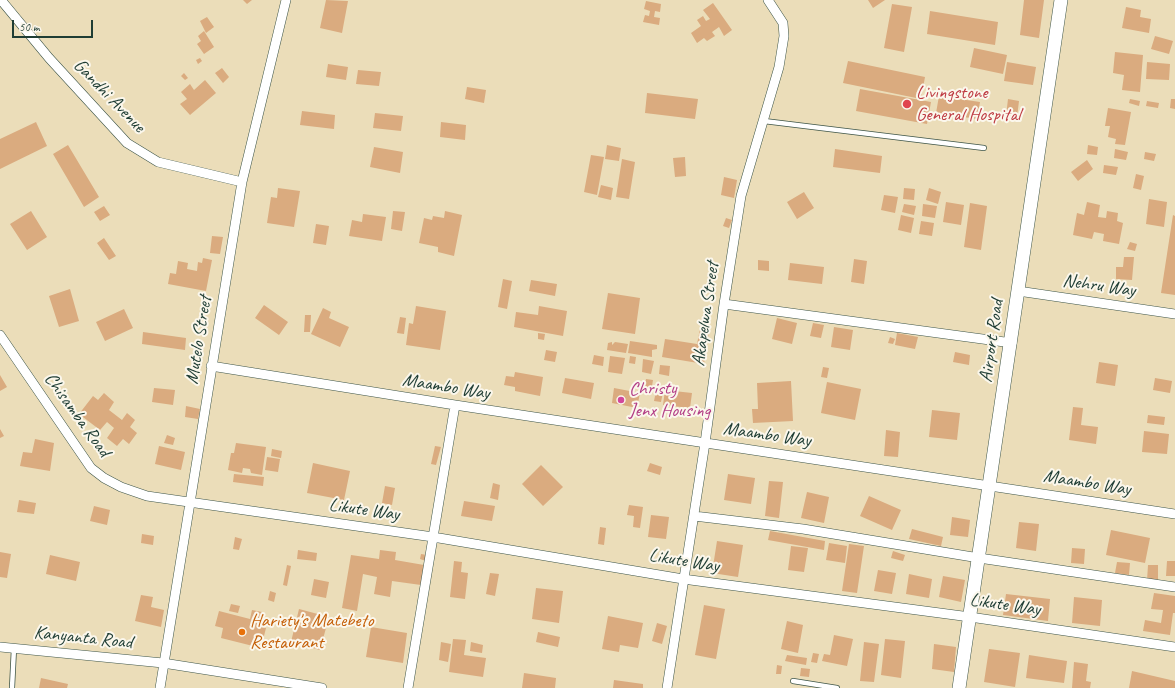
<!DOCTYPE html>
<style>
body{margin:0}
#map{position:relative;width:1175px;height:688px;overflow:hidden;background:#ebddb9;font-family:Caveat,sans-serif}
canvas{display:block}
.scale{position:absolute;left:12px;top:20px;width:81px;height:18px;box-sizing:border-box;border:2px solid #1f3d34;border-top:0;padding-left:5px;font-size:12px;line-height:14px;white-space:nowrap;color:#1f3d34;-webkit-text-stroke:3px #fbf7ec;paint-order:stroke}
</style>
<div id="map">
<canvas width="1175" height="688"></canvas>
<div class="scale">50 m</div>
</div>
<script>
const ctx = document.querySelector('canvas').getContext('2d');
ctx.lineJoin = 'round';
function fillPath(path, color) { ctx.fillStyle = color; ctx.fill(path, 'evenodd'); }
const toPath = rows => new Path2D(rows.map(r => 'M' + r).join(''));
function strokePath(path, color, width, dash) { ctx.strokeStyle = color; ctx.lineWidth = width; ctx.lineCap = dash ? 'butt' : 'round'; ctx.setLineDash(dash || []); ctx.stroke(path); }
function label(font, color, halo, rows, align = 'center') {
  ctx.font = font + ' Caveat,sans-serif'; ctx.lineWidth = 4; ctx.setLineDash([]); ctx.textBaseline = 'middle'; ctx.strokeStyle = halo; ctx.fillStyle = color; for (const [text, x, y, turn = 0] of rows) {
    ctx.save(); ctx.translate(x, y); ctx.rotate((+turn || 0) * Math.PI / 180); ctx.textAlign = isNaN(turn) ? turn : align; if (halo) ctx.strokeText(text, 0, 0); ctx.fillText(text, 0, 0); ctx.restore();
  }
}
fillPath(toPath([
 [243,0,252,0,247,4],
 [326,0,348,1,342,33,320,28],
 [868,0,885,0,873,8],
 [1024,0,1044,0,1039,38,1020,35],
 [646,1,661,4,660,12,655,11,654,17,660,18,659,25,643,22,645,15,649,16,650,11,644,9],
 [713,3,732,30,724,36,719,27,712,32,715,36,707,41,704,38,697,43,691,33,701,26,697,20,703,16,706,21,710,19,703,10],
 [892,4,912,7,904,52,884,48],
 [1126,7,1141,10,1140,17,1151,19,1149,33,1122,28],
 [930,11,998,22,995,45,927,34],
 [207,17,214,27,206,33,200,21],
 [204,31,214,47,204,54,197,44,201,41,198,36],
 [1155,36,1173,41,1169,54,1151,49],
 [974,48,1007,55,1003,74,970,67],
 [1115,52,1143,55,1140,92,1122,90,1124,75,1113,73],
 [200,58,202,61,198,64,196,60],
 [848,61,925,77,921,99,843,83],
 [1007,62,1036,67,1033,85,1004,81],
 [1147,62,1170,64,1169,80,1146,79],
 [328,64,348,67,346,80,326,77],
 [222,68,229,77,223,83,215,73],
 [358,70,381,72,379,86,356,84],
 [184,73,188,78,185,80,181,76],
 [205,80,216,93,190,115,180,104,187,99,181,92,190,84,194,90],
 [467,87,486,90,484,103,465,99],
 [860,89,931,102,927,124,856,111],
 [647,93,698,99,695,119,645,113],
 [939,96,980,102,977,119,936,113],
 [1008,99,1019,101,1017,117,1006,116],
 [1130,99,1140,101,1139,106,1129,103],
 [1171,99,1175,99,1175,109,1170,108],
 [1147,101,1159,103,1158,108,1146,106],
 [1108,108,1131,112,1125,145,1115,144,1116,139,1108,137,1110,126,1105,126],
 [302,111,335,115,334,129,300,125],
 [375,113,403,116,401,131,373,128],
 [36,122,47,146,0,169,0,139],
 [441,122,466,125,465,140,440,137],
 [68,145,99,197,84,207,53,154],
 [607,145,621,148,619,161,605,159],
 [1088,145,1098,147,1097,155,1087,154],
 [374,147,403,152,400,173,370,167],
 [835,149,882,156,880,173,833,167],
 [1115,149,1128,152,1126,160,1114,158],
 [1145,152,1156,154,1154,161,1144,159],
 [591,155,604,157,597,195,584,192],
 [685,157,686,176,675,177,673,158],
 [622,159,635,162,629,199,616,197],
 [1087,160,1093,169,1078,181,1071,172],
 [1104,165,1118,167,1116,175,1103,173],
 [1136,174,1144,176,1141,190,1133,188],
 [724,177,737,180,734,198,721,195],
 [601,185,613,188,611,200,598,197],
 [278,188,300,191,294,227,267,223,271,197,277,198],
 [904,188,915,189,914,200,903,199],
 [929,188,941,192,938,204,926,200],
 [804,192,814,208,797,219,787,202],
 [884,195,898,197,895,213,881,210],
 [1149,199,1167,202,1164,227,1146,224],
 [946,202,964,205,961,225,943,222],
 [1087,202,1100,205,1098,217,1106,218,1107,211,1118,213,1117,221,1123,223,1119,244,1103,241,1104,234,1094,232,1092,239,1073,235,1077,213,1084,215],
 [970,203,987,206,981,250,964,247],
 [904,204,916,206,914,215,902,212],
 [923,204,937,206,935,218,922,216],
 [104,206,110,215,100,221,94,212],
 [31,211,47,237,27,250,10,224],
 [393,211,405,212,402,231,391,229],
 [445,211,462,215,454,256,438,252,438,247,419,243,424,218,432,220,433,216,444,218],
 [363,214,386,217,382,241,349,236,352,220,362,222],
 [901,215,914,218,911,233,898,230],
 [1173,215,1175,216,1175,295,1161,293],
 [726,218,732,220,729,228,723,226],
 [921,221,934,223,932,236,919,234],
 [316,224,329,226,326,245,313,243],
 [212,236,223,237,220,254,210,253],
 [104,238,116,256,109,260,97,243],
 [1130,242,1137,244,1135,251,1127,249],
 [1124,257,1134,257,1132,280,1116,279,1116,267,1123,267],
 [203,258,212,260,206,291,168,284,170,273,176,274,178,261,188,263,187,269,197,271,198,262,202,263],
 [854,259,867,261,864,284,851,282],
 [758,260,769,261,769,271,758,270],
 [790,263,824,267,822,284,788,280],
 [503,279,512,281,507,309,498,307],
 [531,280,557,284,555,296,529,291],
 [70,289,79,321,59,327,49,296],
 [608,293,640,298,635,334,602,329],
 [264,305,288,322,279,335,255,318],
 [416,306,446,311,440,350,406,345,409,323,413,324],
 [539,306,567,311,563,336,514,327,516,312,538,315],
 [323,308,331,312,329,318,349,327,340,347,311,334],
 [124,309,133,328,105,341,96,322],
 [305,315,311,315,310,332,304,332],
 [400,317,406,318,404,334,397,333],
 [777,318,797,323,792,344,772,339],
 [813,323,824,325,821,338,810,336],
 [834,327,853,330,850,350,831,347],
 [700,329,709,331,704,364,662,357,665,339,697,344],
 [143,332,186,338,185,350,142,344],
 [538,333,545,334,544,340,538,339],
 [897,333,918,337,915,349,895,345],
 [890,337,895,339,893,344,888,343],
 [630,341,657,345,657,349,652,350,652,357,628,353],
 [612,342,612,345,615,342,628,344,626,353,607,350,608,343],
 [546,350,557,352,555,362,544,360],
 [955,352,970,355,969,365,953,362],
 [594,355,604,357,603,366,592,364],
 [610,356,625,358,622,374,608,372],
 [630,356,636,357,635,364,629,363],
 [643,359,654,361,651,374,642,372],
 [1099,362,1118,365,1115,386,1096,383],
 [660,365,670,366,669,376,659,374],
 [823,367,829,368,827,378,821,377],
 [515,372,543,377,540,396,515,391,515,387,504,385,506,376,514,377],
 [0,375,7,387,0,391],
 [565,378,594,383,591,399,562,393],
 [1155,378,1172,381,1170,393,1153,390],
 [646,379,653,380,651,392,644,391],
 [791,381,793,421,753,423,752,409,758,409,757,383],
 [827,382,861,389,855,420,821,413],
 [154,388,175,390,173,405,152,402],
 [614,388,640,393,637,408,612,403],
 [665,390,692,393,690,408,663,405],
 [656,391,663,392,661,402,654,401],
 [104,393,114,402,109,410,122,420,127,413,135,420,130,427,137,433,129,444,123,439,117,446,107,438,114,428,107,422,100,430,79,414,93,396,98,400],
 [186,406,200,409,198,419,185,417],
 [1073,407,1083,408,1081,425,1098,427,1096,444,1069,440],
 [932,410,960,413,957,440,929,437],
 [1148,415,1165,417,1164,425,1147,423],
 [0,429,4,436,0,438],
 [886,430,900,432,898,457,884,456],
 [1144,431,1169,434,1167,454,1142,452],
 [167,435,175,438,173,445,164,443],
 [35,439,54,443,50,471,20,466,23,452,32,453],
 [236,443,266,447,262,475,251,473,250,469,243,468,242,473,228,470,231,453,234,453],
 [159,446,185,452,181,470,155,464],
 [435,446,441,447,436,465,431,464],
 [272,449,282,451,281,458,271,456],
 [267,457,280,459,278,472,265,470],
 [313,463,350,471,344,500,307,493],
 [650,463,662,467,660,475,647,471],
 [541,465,563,487,543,506,522,484],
 [234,474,264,477,263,486,233,482],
 [728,474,755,478,751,504,724,500],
 [769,481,783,482,779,518,765,516],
 [493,483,500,485,498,500,490,498],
 [385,486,395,488,392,505,382,503],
 [807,492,829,497,824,523,801,518],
 [869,496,901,510,892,530,860,516],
 [19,500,36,503,34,514,17,512],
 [464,501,495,506,492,521,461,516],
 [629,505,643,507,640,528,633,527,634,516,627,515],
 [94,506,110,510,107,525,90,521],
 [651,515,669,517,666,539,648,537],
 [952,517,970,520,968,537,950,535],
 [1019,522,1039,524,1036,551,1016,548],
 [600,527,606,528,604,545,598,544],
 [912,529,943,537,941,546,909,539],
 [1111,530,1150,538,1145,563,1106,555],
 [770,531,825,541,824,550,768,540],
 [142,534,154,536,153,545,141,543],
 [235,537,242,539,239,550,233,549],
 [717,541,743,545,738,577,712,573],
 [829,543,847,546,845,563,826,560],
 [849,544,864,546,857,593,842,591],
 [791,546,808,548,804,572,788,570],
 [1072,548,1085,549,1084,564,1071,563],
 [298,550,317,553,316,561,297,559],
 [380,550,396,552,395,560,424,565,421,585,392,581,390,597,374,594,377,577,363,574,357,611,342,608,351,555,379,559],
 [893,551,905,555,903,561,891,558],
 [0,552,11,554,7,578,0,577],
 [421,554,427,555,426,561,420,559],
 [50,555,80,562,76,581,46,574],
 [454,561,462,562,461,572,468,573,465,599,450,597],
 [1167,561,1175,561,1175,576,1166,576],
 [1117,562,1130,563,1129,575,1115,573],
 [287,565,291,566,287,586,283,585],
 [1148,565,1158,565,1158,581,1147,581],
 [878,570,896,573,892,594,874,591],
 [490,573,499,574,495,596,486,594],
 [909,574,932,579,929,598,906,594],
 [943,576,965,580,961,602,939,597],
 [314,579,329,582,326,598,311,595],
 [536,588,563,591,559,623,532,619],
 [270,591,276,593,274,602,268,600],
 [1154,593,1175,596,1175,613,1173,613,1170,635,1143,631,1145,620,1161,623,1163,610,1151,609],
 [1006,594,1050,599,1048,621,1003,615],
 [141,595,153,597,151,607,164,610,161,627,135,621],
 [1074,597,1102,600,1100,626,1072,623],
 [231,604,240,606,238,613,229,611],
 [704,605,725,609,716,659,695,655],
 [299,609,329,617,320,650,291,642],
 [252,610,262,612,258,626,266,628,261,648,221,638,223,628,215,626,219,611,250,619],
 [608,616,643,623,638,648,620,645,619,652,602,649],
 [787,621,803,625,798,653,781,649],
 [657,623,667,626,662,644,652,641],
 [371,627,407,633,403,663,366,657],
 [538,632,560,637,558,647,536,642],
 [834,635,853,639,847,666,822,661,824,654,830,655],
 [453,639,466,640,464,655,486,658,483,677,449,672],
 [885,639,905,641,901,678,881,675],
 [441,642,451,644,448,662,439,660],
 [471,642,483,645,482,653,470,651],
 [864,642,879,644,874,682,860,681],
 [934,644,956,647,954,672,932,669],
 [989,649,1020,653,1015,687,984,682],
 [813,653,819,654,817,663,811,662],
 [787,655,807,658,806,665,785,661],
 [1029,655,1067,661,1064,683,1026,678],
 [1074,662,1088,664,1086,681,1091,682,1090,688,1072,688],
 [777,665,782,666,781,674,776,674],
 [801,668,810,669,809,677,800,676],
 [1132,671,1175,681,1175,688,1129,688],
 [524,673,556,678,555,688,522,688],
 [41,678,68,684,67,688,39,688],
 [614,680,643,684,643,688,613,688]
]), '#daab7f');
const lane = toPath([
 [764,121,984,148],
 [793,681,837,688],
 [12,688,14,648]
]);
const street = toPath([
 [1,0,49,58,127,143,158,162,242,182],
 [1018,291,1175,314],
 [724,304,1012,343],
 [0,335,91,468,104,478,121,487,147,496,433,537,683,579,970,617,1175,647],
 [211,366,455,405,1175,514],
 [694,516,803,529,979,558,1175,587],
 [0,647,163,663,322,688],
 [160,688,242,182,286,0],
 [408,688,455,405],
 [667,688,705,443,724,304,741,196,779,67,784,36,783,23,768,0]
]);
const secondary = toPath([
 [959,688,1061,0]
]);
strokePath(lane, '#3e5548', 6);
strokePath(street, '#3e5548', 10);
strokePath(secondary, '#3e5548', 14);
strokePath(lane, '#fff', 4.5);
strokePath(street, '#fff', 9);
strokePath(secondary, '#fff', 13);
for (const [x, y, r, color] of [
 [907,104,5,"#e0444e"],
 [621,400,4,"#d1479c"],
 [242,632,4,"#e8710a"]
]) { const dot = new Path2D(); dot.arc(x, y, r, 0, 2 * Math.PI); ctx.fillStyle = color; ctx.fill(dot); strokePath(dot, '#fbf7ec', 1.5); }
label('19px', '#be3a42', '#fbf7ec', [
 ["Livingstone",916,93],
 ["General Hospital",916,115]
], 'left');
label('19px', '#1f3d34', '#fbf7ec', [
 ["Gandhi Avenue",109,96,46],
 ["Nehru Way",1099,286,8],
 ["Akapelwa Street",706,314,-82],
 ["Mutelo Street",199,340,-81],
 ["Airport Road",992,341,-82],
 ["Maambo Way",446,387,9],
 ["Chisamba Road",77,415,54],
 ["Maambo Way",767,435,8],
 ["Maambo Way",1087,483,9],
 ["Likute Way",364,510,8],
 ["Likute Way",684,561,9],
 ["Likute Way",1005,605,8],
 ["Kanyanta Road",83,638,6]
]);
label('19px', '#b23c85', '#fbf7ec', [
 ["Christy",629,389],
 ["Jenx Housing",629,411]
], 'left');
label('19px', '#c56008', '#fbf7ec', [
 ["Hariety's Matebeto",250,621],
 ["Restaurant",250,643]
], 'left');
</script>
